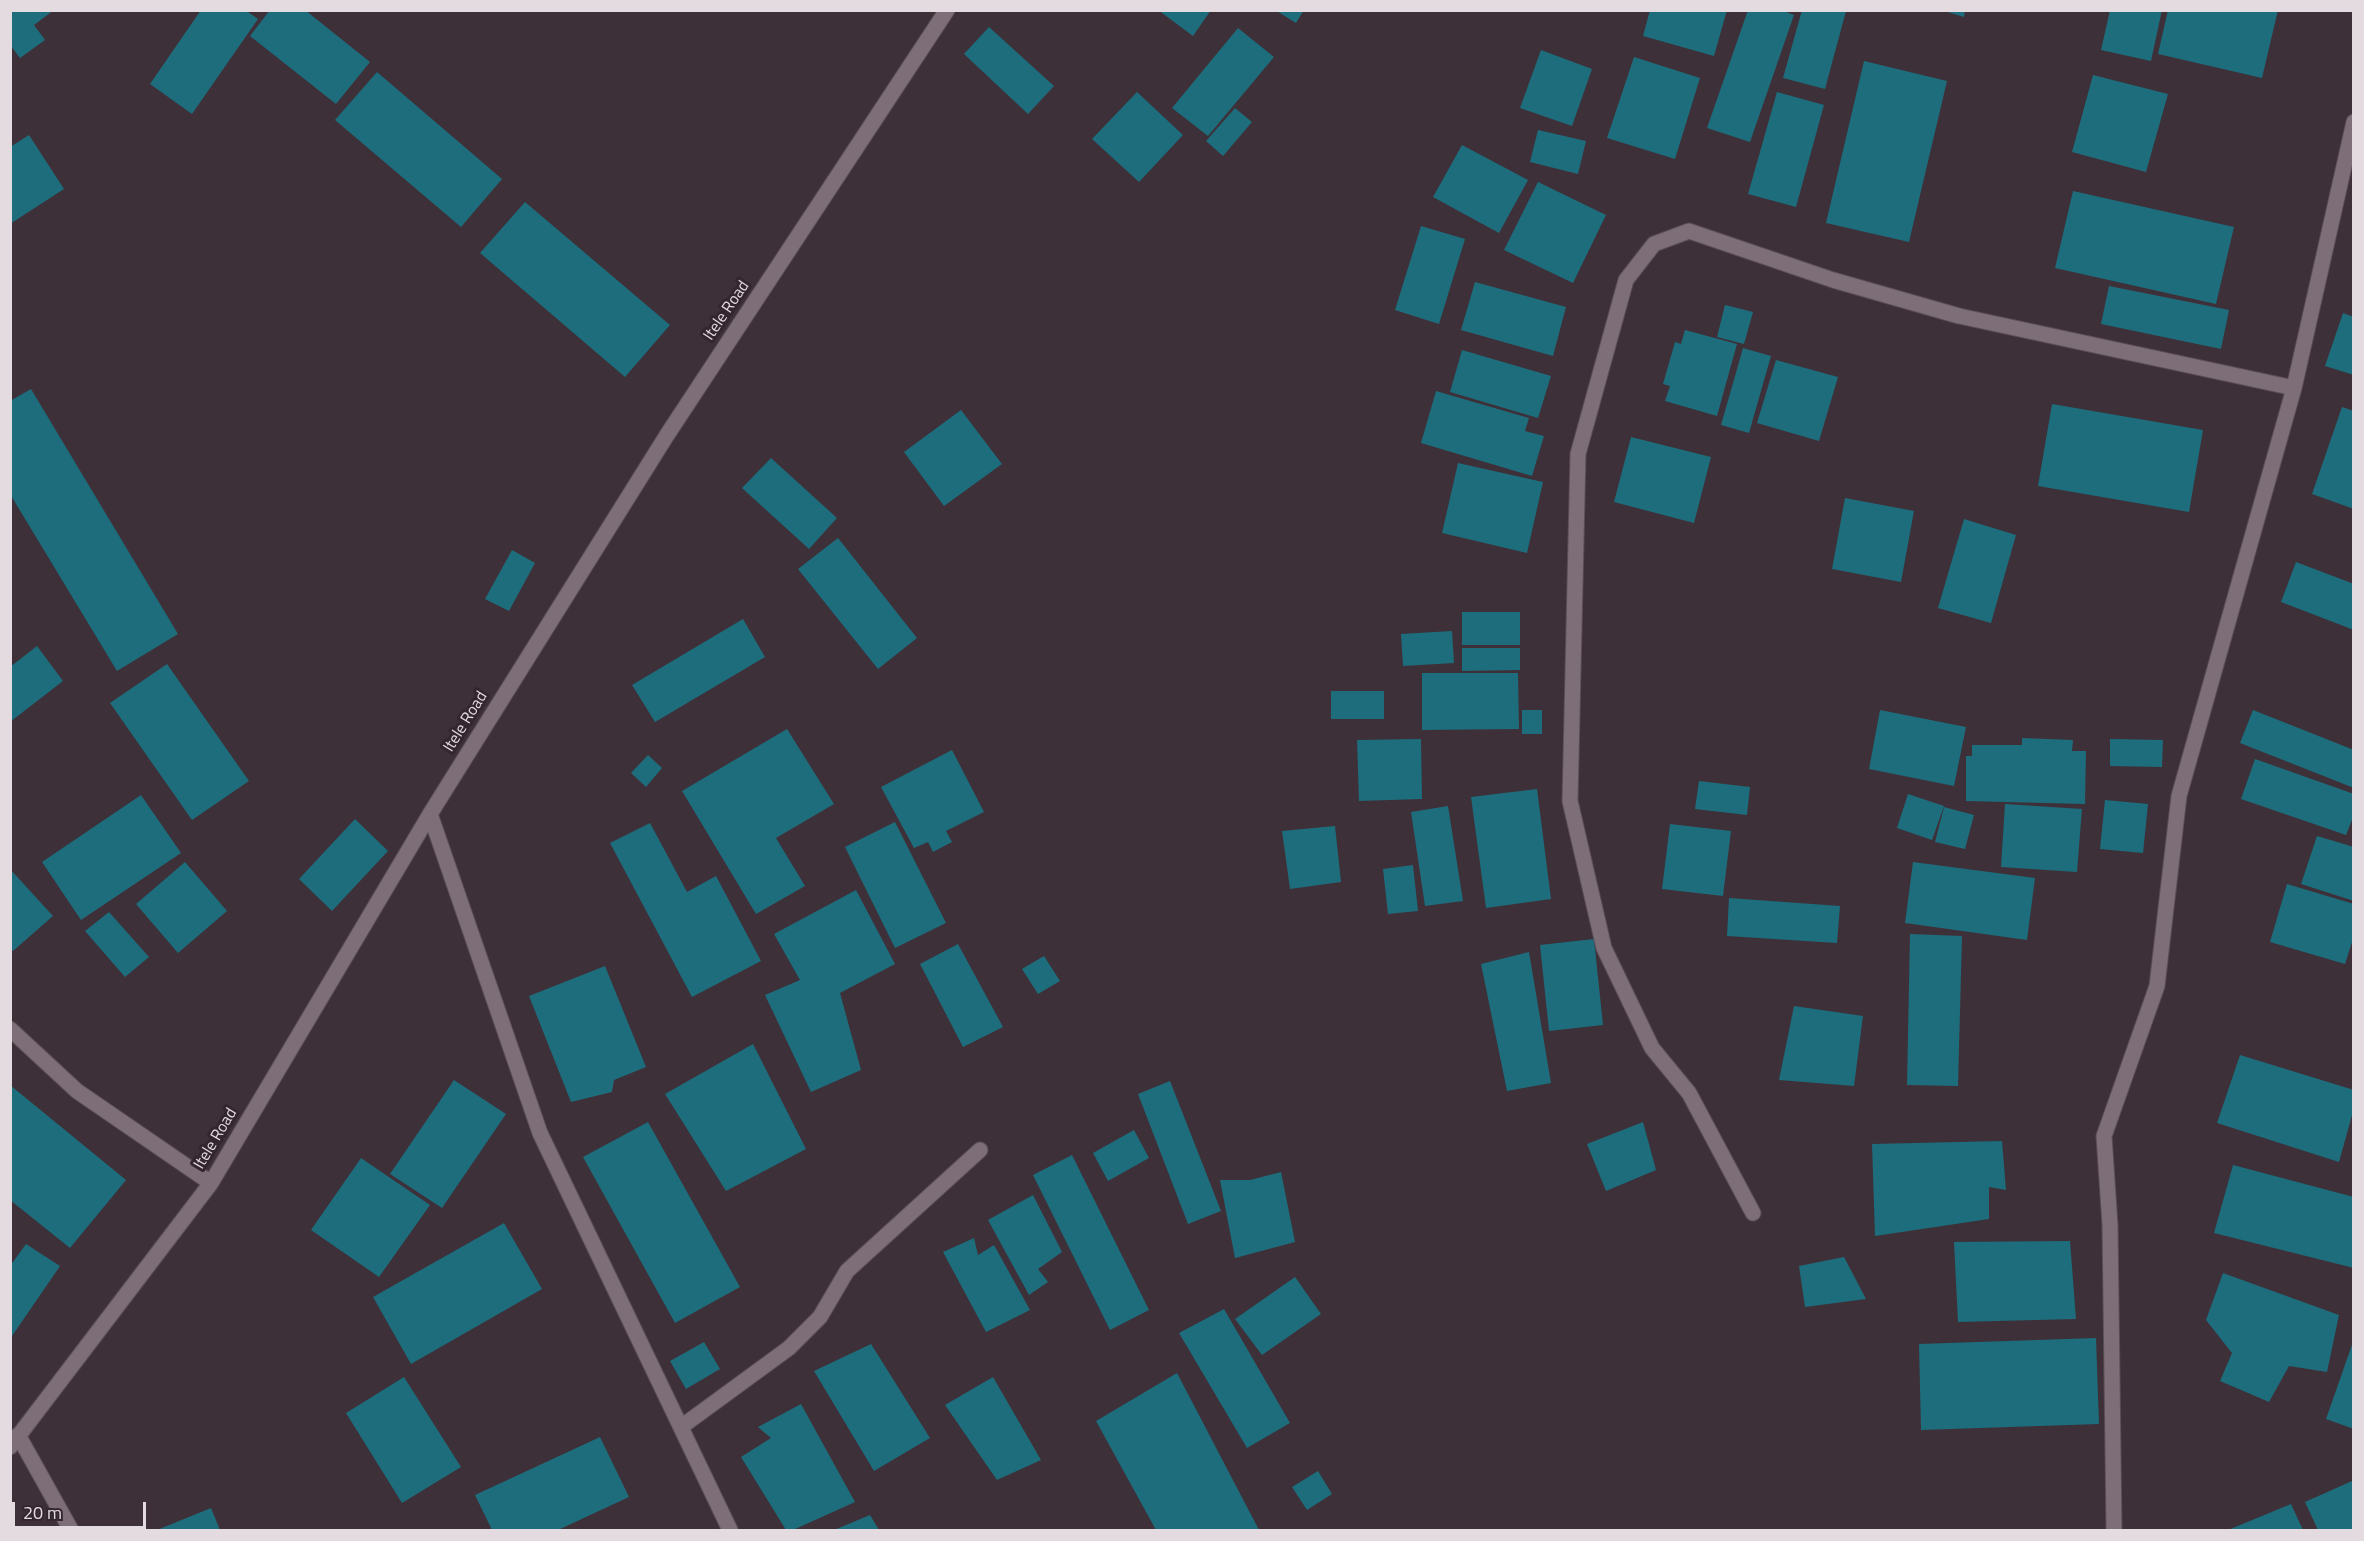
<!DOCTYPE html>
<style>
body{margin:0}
#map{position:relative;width:2364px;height:1541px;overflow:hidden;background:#3e3039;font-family:"Titillium Web",sans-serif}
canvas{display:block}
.frame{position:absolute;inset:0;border:12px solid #e4dbe1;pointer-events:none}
.scale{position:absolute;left:12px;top:1502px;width:134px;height:27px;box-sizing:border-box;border:3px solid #e4dbe1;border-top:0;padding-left:8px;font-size:18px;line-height:21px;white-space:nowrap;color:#e4dbe1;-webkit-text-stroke:4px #34262f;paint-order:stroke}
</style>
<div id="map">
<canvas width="2364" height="1541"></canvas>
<div class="frame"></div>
<div class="scale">20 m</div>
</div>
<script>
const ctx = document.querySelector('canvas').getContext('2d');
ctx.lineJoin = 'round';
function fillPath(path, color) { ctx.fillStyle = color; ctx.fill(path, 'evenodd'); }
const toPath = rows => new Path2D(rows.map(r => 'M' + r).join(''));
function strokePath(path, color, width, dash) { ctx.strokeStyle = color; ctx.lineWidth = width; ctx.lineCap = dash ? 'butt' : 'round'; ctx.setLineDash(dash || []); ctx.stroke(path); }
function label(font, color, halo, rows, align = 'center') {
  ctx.font = font + ' "Titillium Web",sans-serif'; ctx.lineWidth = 6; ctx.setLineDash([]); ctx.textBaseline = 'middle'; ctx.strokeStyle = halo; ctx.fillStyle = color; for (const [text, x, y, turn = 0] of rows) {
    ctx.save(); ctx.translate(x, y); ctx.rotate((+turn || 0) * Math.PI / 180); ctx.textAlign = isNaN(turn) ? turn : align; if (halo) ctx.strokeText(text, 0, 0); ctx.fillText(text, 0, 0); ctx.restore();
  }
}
fillPath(toPath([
 [10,10,54,10,34,25,45,40,20,58,10,45],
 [201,10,245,10,258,19,192,114,150,84],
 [270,10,305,10,370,62,336,104,250,36],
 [1158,10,1211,10,1193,36],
 [1275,10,1304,10,1296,23],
 [1650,10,1727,10,1714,56,1643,36],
 [1748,10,1781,10,1794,15,1750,142,1707,128],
 [1802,10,1846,11,1825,89,1783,78],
 [1941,10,1965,10,1964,17],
 [2110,10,2162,10,2151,61,2101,50],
 [2168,10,2278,10,2262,78,2158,54],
 [989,27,1054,86,1028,114,964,54],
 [1238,28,1274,57,1208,136,1172,108],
 [1541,50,1592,69,1572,126,1520,108],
 [1634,57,1700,78,1675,159,1607,138],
 [1864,61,1947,81,1909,242,1826,223],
 [377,72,502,179,461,227,335,120],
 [2093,75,2168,94,2146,172,2072,152],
 [1137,92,1183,135,1139,182,1092,139],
 [1777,92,1824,105,1796,207,1748,194],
 [1235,108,1252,122,1223,156,1206,141],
 [1538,130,1586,141,1578,174,1530,162],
 [29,135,64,189,10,224,10,147],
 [1462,145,1528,180,1499,233,1433,197],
 [1538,182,1606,215,1573,283,1504,250],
 [2073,191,2234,227,2216,304,2055,268],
 [525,202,670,325,625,377,480,253],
 [1421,226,1465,239,1439,324,1395,310],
 [1475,282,1566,307,1553,356,1461,330],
 [2109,286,2229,310,2221,349,2101,324],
 [1725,305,1753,312,1744,344,1717,337],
 [2343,313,2354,317,2354,375,2325,366],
 [1685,330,1737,344,1717,416,1665,401,1670,386,1663,384,1675,342,1681,344],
 [1743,348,1771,356,1749,433,1721,425],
 [1462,350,1551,376,1538,418,1450,392],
 [1776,360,1838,377,1819,441,1757,423],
 [31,389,178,634,117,671,10,494,10,401],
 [1436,391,1529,418,1525,431,1544,436,1532,476,1421,443],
 [2052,404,2203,430,2189,512,2038,486],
 [2342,407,2354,411,2354,509,2312,494],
 [961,410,1002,464,944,506,904,452],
 [1631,437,1711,457,1694,523,1614,502],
 [771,458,837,518,809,549,742,488],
 [1458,463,1543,482,1527,553,1442,533],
 [1845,498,1914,511,1901,582,1832,569],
 [1964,519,2016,535,1991,623,1938,608],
 [838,538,917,638,878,669,798,569],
 [512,550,535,563,509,611,485,599],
 [2296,562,2354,584,2354,630,2281,602],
 [1462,612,1520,612,1520,645,1462,645],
 [743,619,765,657,655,722,632,685],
 [1452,631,1454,663,1403,666,1401,634],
 [37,646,63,681,10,722,10,667],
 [1462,648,1520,648,1520,670,1462,671],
 [167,664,249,781,192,820,110,703],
 [1422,673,1518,673,1519,729,1422,730],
 [1331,691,1384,691,1384,719,1331,719],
 [1522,710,1542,710,1542,734,1522,734],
 [1880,710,1966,727,1954,786,1869,769],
 [2253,710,2354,750,2354,788,2240,743],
 [787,729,834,804,776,838,805,886,756,914,682,791],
 [2022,738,2073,740,2072,751,2086,751,2085,804,1966,801,1966,756,1972,756,1972,745,2022,745],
 [1421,739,1422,799,1359,801,1357,740],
 [2110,739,2163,740,2162,767,2110,766],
 [952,750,984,812,946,831,952,842,933,852,928,842,914,848,881,787],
 [648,755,662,768,646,787,631,773],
 [2255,759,2354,794,2354,815,2346,835,2241,799],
 [1699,781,1750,787,1747,815,1695,809],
 [1537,789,1551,899,1486,908,1471,797],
 [1908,794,1944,806,1932,840,1897,828],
 [141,795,181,853,81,920,42,862],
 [2105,800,2148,804,2143,853,2100,849],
 [2005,804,2082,809,2077,872,2001,867],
 [1448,806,1463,901,1425,906,1411,812],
 [1944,807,1974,815,1965,849,1935,842],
 [355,819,388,851,332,911,299,879],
 [895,822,946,923,895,948,845,847],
 [650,823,687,892,716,876,761,961,692,997,610,843],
 [1670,824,1731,831,1723,896,1662,889],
 [1335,826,1341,882,1290,889,1282,831],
 [2317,836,2354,847,2354,901,2301,884],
 [185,862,227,911,178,953,136,904],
 [1913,862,2035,878,2027,940,1905,923],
 [1413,865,1418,911,1388,914,1383,869],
 [10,869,53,916,13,951,10,948],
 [2287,884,2354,904,2354,936,2345,964,2270,942],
 [856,890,895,964,840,993,861,1070,811,1092,765,995,800,980,774,934],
 [1729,898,1840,906,1837,943,1727,936],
 [109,912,149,957,125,977,85,931],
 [1910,934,1962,936,1958,1086,1907,1085],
 [1594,939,1603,1025,1549,1031,1540,945],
 [958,944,1003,1027,963,1047,920,964],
 [1529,952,1551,1083,1507,1091,1481,964],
 [1044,956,1060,981,1038,994,1022,969],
 [605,966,646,1067,614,1080,612,1092,571,1102,529,996],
 [1794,1006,1863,1016,1854,1086,1779,1080],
 [753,1044,806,1149,726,1191,665,1094],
 [2240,1055,2354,1090,2354,1108,2339,1162,2217,1123],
 [454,1080,506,1114,442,1208,390,1174],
 [1170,1081,1221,1211,1188,1224,1138,1094],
 [10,1085,126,1180,70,1248,10,1200],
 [648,1122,740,1287,675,1323,583,1157],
 [1643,1122,1656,1170,1606,1191,1587,1144],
 [1134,1130,1149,1158,1108,1181,1093,1153],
 [2002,1141,2006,1190,1989,1187,1989,1219,1875,1236,1872,1144],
 [1072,1155,1149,1310,1110,1330,1033,1175],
 [361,1158,430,1205,379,1277,311,1230],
 [2233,1165,2354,1197,2354,1268,2214,1233],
 [1281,1172,1295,1242,1235,1258,1220,1180,1250,1180],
 [1033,1195,1062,1252,1038,1269,1048,1282,1029,1295,988,1220],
 [504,1223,542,1289,411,1364,373,1297],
 [974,1238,978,1255,994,1245,1030,1310,986,1332,943,1252],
 [2070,1241,2076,1319,1958,1322,1954,1242],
 [26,1244,60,1266,10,1339,10,1266],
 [1844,1257,1866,1299,1805,1307,1799,1266],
 [2223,1273,2339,1315,2327,1372,2289,1366,2269,1402,2220,1381,2232,1353,2206,1320],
 [1295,1277,1321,1314,1262,1355,1235,1319],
 [1224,1309,1290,1423,1247,1448,1179,1333],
 [2096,1338,2099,1424,1921,1430,1919,1344],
 [2354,1339,2354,1429,2326,1419],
 [704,1342,720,1369,686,1389,670,1361],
 [871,1344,930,1438,874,1471,814,1371],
 [1177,1373,1259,1530,1156,1530,1096,1421],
 [404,1377,461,1467,402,1503,346,1413],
 [993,1377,1041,1460,997,1480,945,1405],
 [801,1404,855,1502,793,1530,786,1530,741,1457,771,1438,758,1427],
 [600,1437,629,1497,558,1530,492,1530,475,1495],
 [1318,1471,1332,1494,1307,1510,1292,1487],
 [2352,1481,2354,1530,2318,1530,2305,1502],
 [2291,1504,2303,1530,2228,1530],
 [211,1508,220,1530,157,1530],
 [870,1515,879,1530,834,1530]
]), '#1d6d7c');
const minor = toPath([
 [430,814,540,1133,730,1530],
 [10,1029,77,1091,211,1183],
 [1753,1213,1689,1093,1652,1048,1604,948,1570,801,1578,454,1626,280,1654,244,1689,231,1833,280,1959,316,2294,388],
 [681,1427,789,1348,820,1317,847,1271,980,1150],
 [18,1435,71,1530],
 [10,1447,211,1183,430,814,667,435,947,10],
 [2114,1529,2110,1225,2104,1136,2157,986,2179,796,2294,388,2354,122]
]);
strokePath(minor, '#5a4f56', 17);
strokePath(minor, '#7e6e78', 15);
label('16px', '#e4dbe1', '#34262f', [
 ["Itele Road",727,311,-56],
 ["Itele Road",466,722,-58],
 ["Itele Road",216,1139,-59]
]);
</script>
